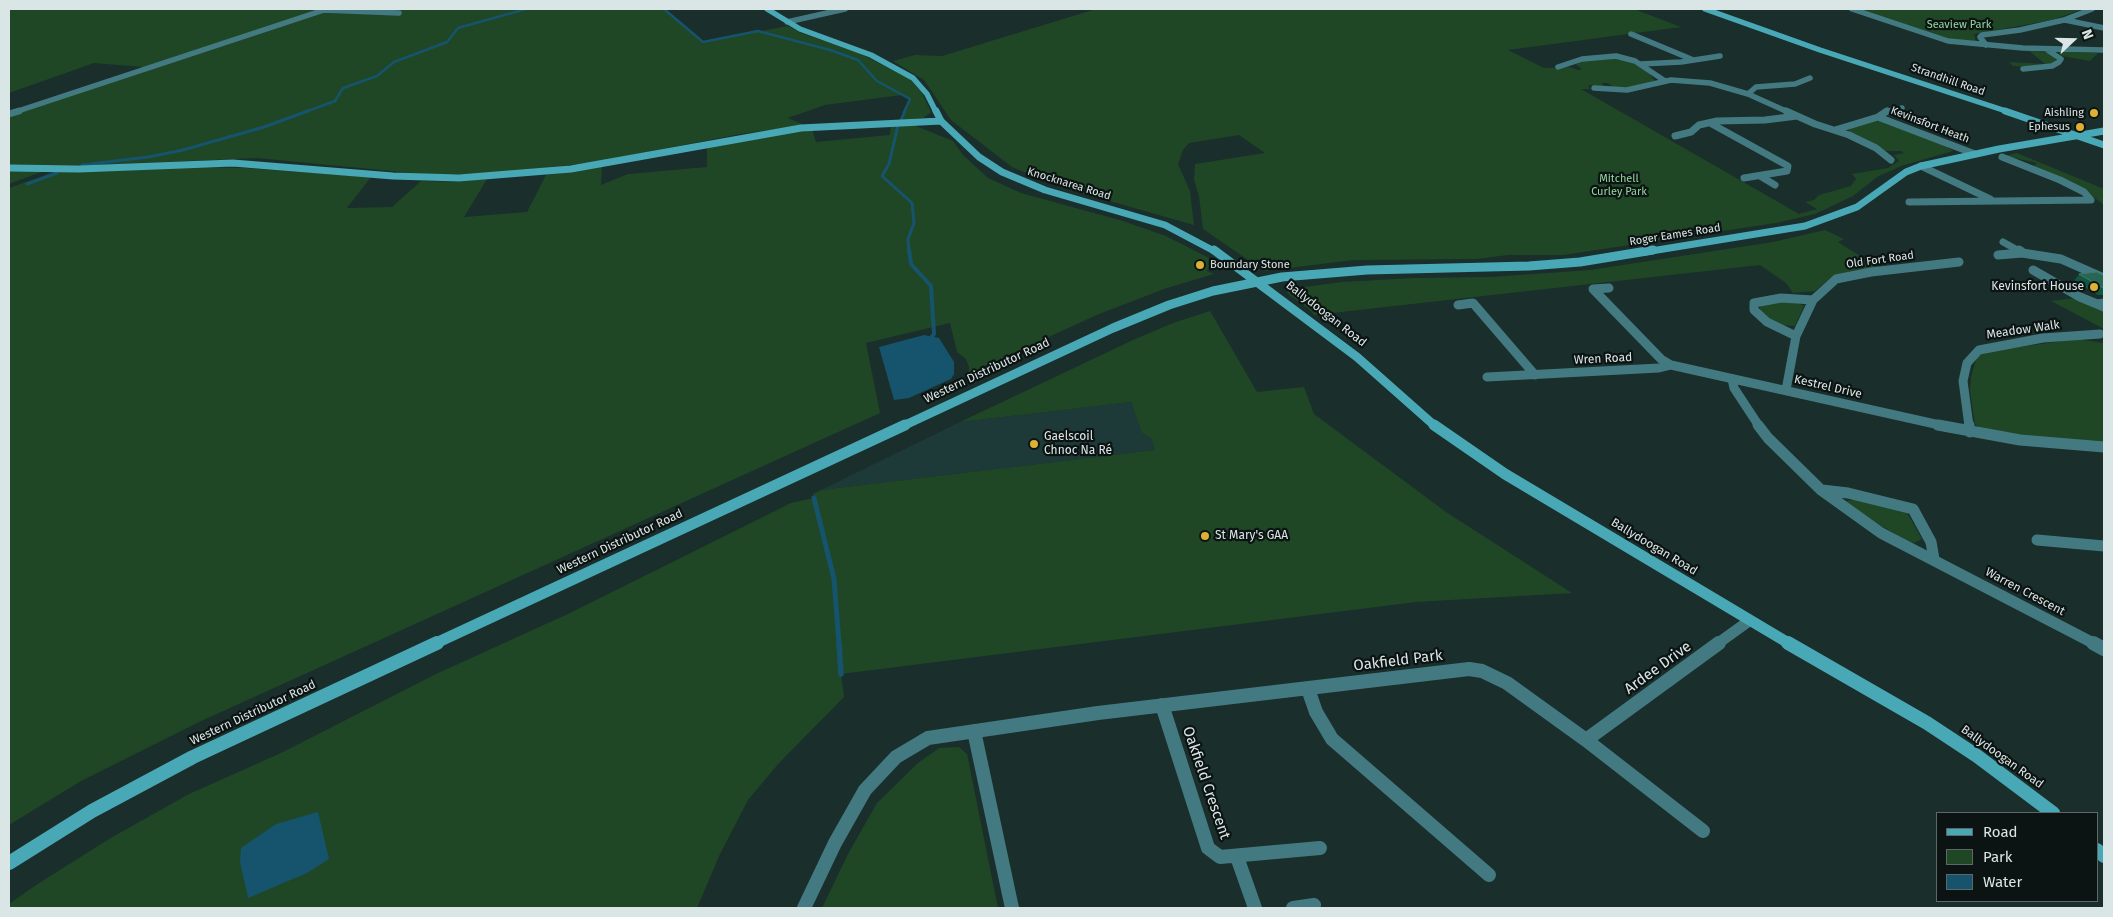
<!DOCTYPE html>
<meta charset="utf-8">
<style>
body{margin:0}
#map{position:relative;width:2113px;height:917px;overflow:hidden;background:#1a2e2c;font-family:"Fira Sans",sans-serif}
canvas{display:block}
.frame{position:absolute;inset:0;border:10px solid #dae6e5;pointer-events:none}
.legend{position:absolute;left:1936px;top:812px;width:162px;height:90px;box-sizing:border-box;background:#0c1413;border:1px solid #5e6867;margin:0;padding:6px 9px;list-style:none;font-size:15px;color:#dae6e5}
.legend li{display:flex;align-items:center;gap:10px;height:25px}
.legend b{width:25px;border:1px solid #5e6867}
.north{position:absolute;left:2048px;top:15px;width:50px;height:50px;-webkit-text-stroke:4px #0c1413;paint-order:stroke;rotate:69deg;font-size:14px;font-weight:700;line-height:20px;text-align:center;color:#dae6e5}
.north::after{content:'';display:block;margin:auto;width:18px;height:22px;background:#dae6e5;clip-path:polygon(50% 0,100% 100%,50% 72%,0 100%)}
</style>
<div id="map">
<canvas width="2113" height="917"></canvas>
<div class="frame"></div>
<ul class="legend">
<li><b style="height:6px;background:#49a8b5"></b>Road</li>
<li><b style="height:14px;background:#1f4726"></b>Park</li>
<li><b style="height:14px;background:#15546c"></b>Water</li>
</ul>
<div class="north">N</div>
</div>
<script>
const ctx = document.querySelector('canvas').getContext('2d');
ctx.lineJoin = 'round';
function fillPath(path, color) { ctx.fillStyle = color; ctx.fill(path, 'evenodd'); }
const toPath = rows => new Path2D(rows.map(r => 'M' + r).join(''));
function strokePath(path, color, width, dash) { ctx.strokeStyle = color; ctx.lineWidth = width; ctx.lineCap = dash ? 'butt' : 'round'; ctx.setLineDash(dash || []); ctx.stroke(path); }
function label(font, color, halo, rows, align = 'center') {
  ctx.font = font + ' "Fira Sans",sans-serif'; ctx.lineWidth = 4.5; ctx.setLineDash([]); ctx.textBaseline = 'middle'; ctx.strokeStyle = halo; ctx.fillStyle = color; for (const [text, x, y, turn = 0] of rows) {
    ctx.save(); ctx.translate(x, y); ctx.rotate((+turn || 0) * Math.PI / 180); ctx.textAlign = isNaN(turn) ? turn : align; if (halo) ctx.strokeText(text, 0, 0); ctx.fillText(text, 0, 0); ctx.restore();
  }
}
fillPath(toPath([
 [1131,402,1142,433,1151,438,1155,450,821,490,960,422]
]), '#1e3a38');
fillPath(toPath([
 [9,9,664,9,703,42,788,26,801,33,859,53,910,79,922,93,931,112,923,118,901,120,910,99,902,95,825,105,788,118,804,125,741,134,589,163,494,173,432,175,257,158,92,165,9,165,9,115,143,67,94,63,9,93],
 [1096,9,1634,9,1681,27,1508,50,1544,68,1569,67,1578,70,1582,69,1575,64,1581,61,1618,58,1633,63,1648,72,1655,81,1638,88,1613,87,1608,83,1602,83,1603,86,1598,86,1588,85,1590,89,1581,89,1799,214,1817,209,1805,202,1814,200,1819,195,1851,186,1856,179,1852,174,1888,168,1899,161,1894,155,1904,153,1901,151,1885,151,1848,131,1851,128,1878,120,1944,145,1953,151,1901,166,1877,177,1853,196,1815,214,1776,223,1563,255,1508,255,1477,259,1354,260,1264,271,1203,229,1199,196,1194,180,1195,164,1265,153,1239,135,1189,143,1183,150,1178,164,1190,191,1194,225,1060,187,1012,167,951,120,924,80,893,61,915,55,942,56],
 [1858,9,2083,9,2052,20,1974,34,1976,42,1953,41],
 [2028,50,2048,53,2056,58,2055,61,2049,65,2032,67,2013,66,2009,62,2045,64],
 [2059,52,2071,52,2098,53,2090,61,2062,56],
 [911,124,953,141,963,155,988,178,1021,193,1123,221,1166,236,1209,258,1211,263,1207,271,1214,274,1167,288,1099,314,1009,355,968,376,969,367,966,359,957,352,950,323,866,343,880,413,199,722,81,781,9,825,9,188,54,172,193,167,245,168,371,177,347,208,392,207,421,181,455,182,487,179,464,217,527,212,546,175,602,166,601,185,628,174,707,167,707,147,812,129,816,142,890,135,891,126],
 [2017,153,2104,189,2104,205,2083,189,2034,166,2037,163,2005,156],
 [9,171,44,171,9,184],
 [1825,230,1844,239,1838,242,1879,268,1855,270,1831,277,1815,291,1793,293,1786,283,1760,265,1314,315,1310,310,1287,293,1289,289,1342,282,1414,278,1491,277,1590,270,1773,242],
 [2076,298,2104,310,2104,329,2051,301],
 [1777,302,1798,303,1804,306,1795,326,1779,325,1760,312,1760,307,1766,303],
 [1210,311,1257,392,1304,387,1314,414,1446,512,1572,593,1416,602,841,674,844,697,779,763,748,800,720,854,697,908,9,908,9,904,36,885,109,839,189,794,281,753,436,674,570,613,791,503,814,498,813,494,821,490,1155,450,1151,438,1142,433,1131,402,960,422,1133,340,1173,323],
 [2077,339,2104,343,2104,443,2004,434,1981,429,1975,424,1970,391,1971,377,1976,360,1983,352],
 [1855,499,1906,511,1922,539,1914,543,1907,541,1858,512,1848,505,1847,501],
 [959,747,967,754,998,908,822,908,849,852,877,803,918,763,939,748]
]), '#1f4726');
fillPath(toPath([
 [924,335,939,338,954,362,954,374,951,379,909,398,894,400,879,347],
 [318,812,329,859,307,873,248,898,240,862,241,848,276,824]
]), '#15546c');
strokePath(toPath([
 [664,9,703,42,758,31,830,50,858,60,877,81,910,99,904,112],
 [305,112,335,101,343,88,377,76,394,62,447,42,458,28,526,9]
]), '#15546c', 2.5);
strokePath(toPath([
 [901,120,905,111],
 [898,125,889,164,882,176,912,203,914,223,908,239,909,252],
 [82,165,148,157,183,150,264,127,308,111],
 [27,184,57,173]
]), '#15546c', 3);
strokePath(toPath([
 [909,250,911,264,931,286,934,334,929,340]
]), '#15546c', 4);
strokePath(toPath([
 [814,498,834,579,839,644]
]), '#15546c', 5);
strokePath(toPath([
 [839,643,841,674]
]), '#15546c', 5.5);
strokePath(toPath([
 [1852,9,1948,41,2023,48,2104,50],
 [2065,20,2104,28],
 [787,22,845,9],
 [1631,34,1691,59],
 [1986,45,1980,37,1982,35,2020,30,2064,20,2092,9],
 [1641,64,1681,62,1720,56],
 [1558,67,1582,59,1616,56,1635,61,1665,81],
 [2023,69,2052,66,2059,62,2061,59,2046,49],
 [1594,88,1627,90,1671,80,1710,83,1748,94,1788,112],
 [1748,94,1756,87,1795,84,1810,78],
 [15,112,324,10,399,13],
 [1885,112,1902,108]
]), '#437a82', 5.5);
strokePath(toPath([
 [1786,111,1815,124,1849,135,1876,148,1891,160],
 [9,114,19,111],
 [1878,117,1975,154],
 [1710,123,1788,166,1787,171,1744,178],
 [1835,130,1878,117,1887,111],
 [1675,136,1691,132,1699,125,1717,121,1765,120,1797,116],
 [1921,166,1990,199],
 [1760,176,1775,185],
 [1909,202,2091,200,2084,192,2060,180,2002,157],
 [2003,242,2021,252]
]), '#437a82', 7);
strokePath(toPath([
 [2019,250,2022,252],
 [1998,255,2022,253,2061,259,2104,278],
 [2033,270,2080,297,2097,304],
 [1609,288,1593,289,1661,359,1671,365,1944,426],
 [2104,303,2097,304,2104,307],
 [1458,305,1473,303,1535,375],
 [1796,336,1767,322,1754,310,1754,303,1781,298,1813,300],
 [1487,377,1659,368,1671,365],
 [1732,379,1734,388,1759,426],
 [1786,390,1796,336,1813,300,1836,279,1871,272,1959,262],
 [1969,426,1963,381,1967,363,1979,350,2043,338,2100,334]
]), '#437a82', 9);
strokePath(toPath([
 [1758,425,1768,438,1821,490,1881,533,2095,644],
 [1938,425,2020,440,2104,447],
 [1969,425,1970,432],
 [1822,490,1848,493,1913,509,1931,542,1934,559],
 [2037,540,2104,546],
 [1717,644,1749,621]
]), '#437a82', 11);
strokePath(toPath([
 [2093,643,2104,649],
 [1308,689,1316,712,1332,739,1489,875],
 [1162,705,1208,848,1220,857,1320,848],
 [974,731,1012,908],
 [1586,740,1719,643],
 [1237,857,1255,908],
 [804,908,835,843,865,790,896,757,928,738,1098,713,1469,669,1482,671,1507,683,1586,740,1703,831],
 [1293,908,1314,905]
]), '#437a82', 14);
strokePath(toPath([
 [767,9,800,29,871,55,913,78,927,94,936,112],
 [1705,9,1820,50,2009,112]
]), '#49a8b5', 5.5);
strokePath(toPath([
 [936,111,941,121,979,157,1002,172,1045,190,1165,225,1216,252],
 [2005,111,2104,145],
 [9,168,79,169,233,163,393,176,459,178,571,169,801,128,941,121],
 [1645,252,1805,226,1857,207,1906,172,1921,166,1999,149,2104,131]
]), '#49a8b5', 7);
strokePath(toPath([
 [1214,250,1357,357,1435,426],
 [903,426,1113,328,1169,305,1213,291,1282,277,1367,270,1529,266,1580,262,1653,250]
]), '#49a8b5', 9);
strokePath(toPath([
 [1434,425,1505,474,1790,644],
 [434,644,905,425]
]), '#49a8b5', 11);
strokePath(toPath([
 [1788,643,1927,723,1977,756,2053,813],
 [2097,850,2104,856],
 [9,863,92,811,193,757,437,643]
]), '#49a8b5', 14);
fillPath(toPath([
 [2079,274,2104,276,2104,295,2098,295,2074,281]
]), '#115542');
const building = toPath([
 [2097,272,2104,276,2104,287,2103,288,2079,274,2097,272]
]);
fillPath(building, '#276554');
strokePath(building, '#43796a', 1);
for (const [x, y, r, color] of [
 [2094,113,5,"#ddb133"],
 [2080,127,5,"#ddb133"],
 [1200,265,5,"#ddb133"],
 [2094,287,5,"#ddb133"],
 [1034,444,5,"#ddb133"],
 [1205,536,5,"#ddb133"]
]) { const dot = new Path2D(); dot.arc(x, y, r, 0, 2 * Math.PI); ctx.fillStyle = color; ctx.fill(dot); strokePath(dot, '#0c1413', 2); }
label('11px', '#94d59d', '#0c1413', [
 ["Seaview Park",1959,25],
 ["Mitchell",1619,179],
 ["Curley Park",1619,192]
]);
label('11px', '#dae6e5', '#0c1413', [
 ["Strandhill Road",1948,80,19],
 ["Kevinsfort Heath",1930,125,21],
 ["Knocknarea Road",1069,184,17],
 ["Roger Eames Road",1675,235,-9],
 ["Old Fort Road",1880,260,-8]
]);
label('11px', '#dae6e5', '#0c1413', [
 ["Aishling",2084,113],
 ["Ephesus",2070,127],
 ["Boundary Stone",1210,265,"left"]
], 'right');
label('12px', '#dae6e5', '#0c1413', [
 ["Kevinsfort House",2084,287,"right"],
 ["Gaelscoil",1044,437],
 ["Chnoc Na Ré",1044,451],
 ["St Mary's GAA",1215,536]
], 'left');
label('12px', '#dae6e5', '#0c1413', [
 ["Ballydoogan Road",1326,314,38],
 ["Meadow Walk",2023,330,-8],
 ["Wren Road",1603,359,-3],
 ["Western Distributor Road",987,371,-25],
 ["Kestrel Drive",1828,387,13],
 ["Western Distributor Road",620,542,-25],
 ["Ballydoogan Road",1654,547,31],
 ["Warren Crescent",2025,592,28],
 ["Western Distributor Road",253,713,-25],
 ["Ballydoogan Road",2002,757,36]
]);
label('15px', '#dae6e5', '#0c1413', [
 ["Oakfield Park",1398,661,-7],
 ["Ardee Drive",1658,668,-36],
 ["Oakfield Crescent",1206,783,71]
]);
</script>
